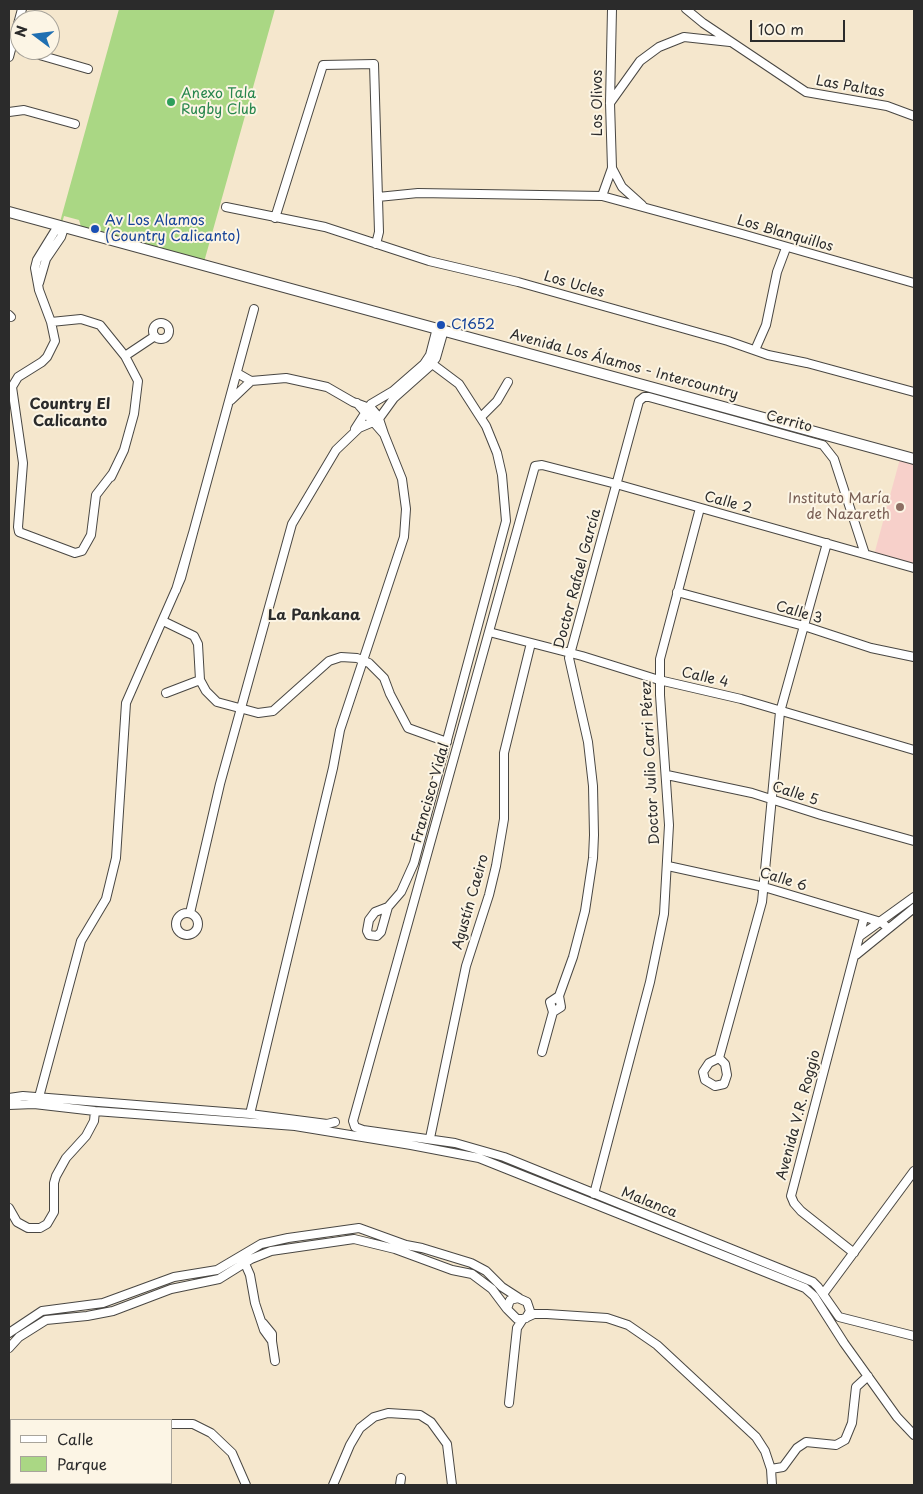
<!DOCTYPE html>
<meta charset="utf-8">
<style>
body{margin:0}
#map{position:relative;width:923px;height:1494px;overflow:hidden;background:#f5e7cd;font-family:"Playpen Sans",sans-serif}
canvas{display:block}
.frame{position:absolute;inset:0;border:10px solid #2b2b2b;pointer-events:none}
.legend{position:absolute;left:10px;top:1419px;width:162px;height:65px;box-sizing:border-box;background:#fcf5e5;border:1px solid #a8a49b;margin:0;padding:6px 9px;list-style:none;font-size:15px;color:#2b2b2b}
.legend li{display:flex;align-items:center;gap:10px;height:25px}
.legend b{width:25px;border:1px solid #a8a49b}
.north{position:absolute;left:10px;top:10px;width:50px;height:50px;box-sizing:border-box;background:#fcf5e5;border:1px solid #a8a49b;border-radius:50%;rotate:285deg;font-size:14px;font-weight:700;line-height:20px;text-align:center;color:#2b2b2b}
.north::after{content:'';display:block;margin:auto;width:18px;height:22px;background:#1f6fb2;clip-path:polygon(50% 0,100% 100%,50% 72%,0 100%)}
.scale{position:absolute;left:750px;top:20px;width:95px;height:22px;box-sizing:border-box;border:2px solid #2b2b2b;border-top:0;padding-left:6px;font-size:15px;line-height:18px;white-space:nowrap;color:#2b2b2b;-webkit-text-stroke:4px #fcf5e5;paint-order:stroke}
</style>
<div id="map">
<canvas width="923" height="1494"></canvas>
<div class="frame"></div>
<ul class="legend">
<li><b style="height:6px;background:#fff"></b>Calle</li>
<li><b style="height:14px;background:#aad784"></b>Parque</li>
</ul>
<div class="north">N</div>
<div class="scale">100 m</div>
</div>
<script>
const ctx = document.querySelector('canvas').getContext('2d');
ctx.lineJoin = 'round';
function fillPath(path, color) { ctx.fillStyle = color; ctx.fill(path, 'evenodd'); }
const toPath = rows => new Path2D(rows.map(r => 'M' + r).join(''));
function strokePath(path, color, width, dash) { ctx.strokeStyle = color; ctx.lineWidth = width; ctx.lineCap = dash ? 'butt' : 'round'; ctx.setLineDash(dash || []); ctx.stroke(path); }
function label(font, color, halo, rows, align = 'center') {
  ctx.font = font + ' "Playpen Sans",sans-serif'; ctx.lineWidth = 4; ctx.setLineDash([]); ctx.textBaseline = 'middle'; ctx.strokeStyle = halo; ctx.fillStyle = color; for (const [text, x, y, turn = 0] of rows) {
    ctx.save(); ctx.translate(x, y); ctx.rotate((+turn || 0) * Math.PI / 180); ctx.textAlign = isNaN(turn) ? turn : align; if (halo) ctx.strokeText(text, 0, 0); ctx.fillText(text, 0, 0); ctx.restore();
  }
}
fillPath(toPath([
 [901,455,914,459,914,566,874,555]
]), '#f7d0ca');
fillPath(toPath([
 [119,9,275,9,204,262,82,230,79,220,64,216,62,223,60,222]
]), '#aad784');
const minor = toPath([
 [686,9,703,23,806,92,887,106,914,116],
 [22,50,88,69],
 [9,57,22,9],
 [610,103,640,61,659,47,684,37,730,42],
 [9,112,24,110,75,124],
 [612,168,622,187,642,205],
 [602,196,612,168,610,103,612,9],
 [378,197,418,193,602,196,742,234,914,283],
 [226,207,325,227,429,261,518,282,728,341,768,355,807,363,914,392],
 [275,218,323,65,374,64,379,232,376,244],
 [58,226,37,260,35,268,39,290,51,322,81,319,100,325,125,356,138,381,134,414,124,450,111,477],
 [39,283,46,259,61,237,64,228],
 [9,315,11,317],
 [51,322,55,341,47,357,42,362,18,377,12,387,23,463,18,527,19,532,75,553,82,551,91,535,96,495,113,473],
 '153 331a8 8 0 1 1 16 0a8 8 0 1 1-16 0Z',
 [755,350,766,325,777,272,786,248],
 [125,356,155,336],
 [251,381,286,378,327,387,353,402,372,409,378,416,384,434,357,403],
 [231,400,251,381,237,373],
 [481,417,497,401,508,382],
 [355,429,371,404,393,391,424,364,430,355,437,328],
 [193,533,254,309],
 [914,568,616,484,542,465,535,466,353,1121,355,1127,363,1130,455,1143,504,1157,813,1282,818,1287,839,1317,914,1336],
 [677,592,804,626,871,648,914,657],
 [163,621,194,636,198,644,200,680,206,691,217,702,258,713,273,711,329,661,341,657,357,658,369,663,384,678,390,694,408,728,447,742],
 [489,632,582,656,659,680,741,699,914,750],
 [166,693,200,680],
 [667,775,752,793,821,815,914,841],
 [668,866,764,887,881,922,888,928],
 [388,907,381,932,377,936,369,935,367,931,369,920,375,912,388,907,401,892,414,863,506,521,502,475,497,453,486,426,459,384,427,360],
 '176 924a11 11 0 1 1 22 0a11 11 0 1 1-22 0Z',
 [190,913,220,784,292,524,336,450,359,428,378,420,394,398,430,366,436,358,444,330],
 [860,936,914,897],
 [856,955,914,908],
 [559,996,573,957,585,911,593,858,594,835,593,786,588,742,569,658,639,401,644,397,649,397,823,445,834,459,865,554],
 [559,996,561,1007,553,1012,550,1002,559,996],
 [542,1052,553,1012],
 [719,1058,725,1064,727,1075,724,1084,715,1086,705,1080,703,1072,709,1063,719,1058,762,902,780,712,827,543],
 [39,1097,81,941,106,899,116,858,126,703,181,578,193,533,176,590],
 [9,1098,23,1096,250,1114,333,768,340,730,404,537,406,509,402,479,384,434],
 [9,1105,34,1104,95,1111,295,1126,411,1145,479,1158,805,1288,814,1296,844,1343,897,1417,914,1435],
 [250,1114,327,1124,335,1122],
 [430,1138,466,966,489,895,496,866,504,819,504,753,531,643],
 [594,1194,650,982,664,914,669,825,660,695,660,659,700,508],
 [9,1208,17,1222,28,1228,40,1228,47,1224,54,1212,54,1183,56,1176,66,1158,86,1136,94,1121,95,1111],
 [854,1253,801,1211,794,1203,791,1196,864,918],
 [243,1259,250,1275,255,1303,264,1330,272,1341,272,1334,263,1323],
 [823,1294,914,1171],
 [526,1318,530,1311,527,1302,518,1298,510,1300,507,1309,517,1319,523,1319,534,1314,547,1314,607,1318,628,1325,657,1345,756,1437,765,1451,771,1469,783,1467,797,1448,806,1442,836,1445,845,1440,852,1423,856,1387,868,1376],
 [9,1333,42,1311,103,1303,174,1277,217,1270,261,1244,288,1238,359,1228,406,1245,422,1248,471,1263,486,1271,502,1287,519,1298],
 [272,1341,275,1361],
 [9,1348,19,1337,46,1320,87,1316,113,1311,171,1289,219,1279,251,1259,271,1251,354,1239,395,1249,452,1270,472,1274,492,1289,507,1309],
 [509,1403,517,1328,523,1319],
 [171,1424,193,1424,211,1433,232,1453,246,1485],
 [771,1469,772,1485],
 [26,1483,26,1485],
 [84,1485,84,1483],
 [333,1485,350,1445,360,1428,374,1417,388,1413,420,1415,431,1422,447,1444,452,1485],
 [400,1485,401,1478]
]);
const secondary = toPath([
 [9,212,914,459]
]);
strokePath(minor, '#494743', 10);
strokePath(secondary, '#494743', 12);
strokePath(minor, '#fff', 8);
strokePath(secondary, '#fff', 10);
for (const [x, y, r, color] of [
 [171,102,5,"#2e9e5b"],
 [95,229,5,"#1a4fb4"],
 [441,325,5,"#1a4fb4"],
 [900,507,5,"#8d6e63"]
]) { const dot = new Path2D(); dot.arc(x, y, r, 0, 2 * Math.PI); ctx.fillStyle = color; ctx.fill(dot); strokePath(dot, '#fcf5e5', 2); }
label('14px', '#2b2b2b', '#fcf5e5', [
 ["Las Paltas",850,87,10],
 ["Los Olivos",598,103,-90],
 ["Los Blanquillos",785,234,16],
 ["Los Ucles",574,285,16],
 ["Avenida Los Álamos - Intercountry",624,365,15],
 ["Cerrito",789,422,15],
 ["Calle 2",728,503,15],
 ["Doctor Rafael García",578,579,-75],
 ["Calle 3",799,613,16],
 ["Calle 4",705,678,13],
 ["Doctor Julio Carri Pérez",651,763,-93],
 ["Francisco Vidal",431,793,-74],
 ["Calle 5",795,794,18],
 ["Calle 6",783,880,17],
 ["Agustín Caeiro",471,902,-74],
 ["Avenida V.R. Roggio",799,1115,-75],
 ["Malanca",649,1203,22]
]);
label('14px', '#27864d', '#fcf5e5', [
 ["Anexo Tala",181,94],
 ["Rugby Club",181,110]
], 'left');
label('14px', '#164399', '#fcf5e5', [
 ["Av Los Alamos",105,221],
 ["(Country Calicanto)",105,237],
 ["C1652",451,325]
], 'left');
label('14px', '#785e54', '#fcf5e5', [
 ["Instituto María",890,499],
 ["de Nazareth",890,515]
], 'right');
label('bold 15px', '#2b2b2b', '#fcf5e5', [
 ["Country El",70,405],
 ["Calicanto",70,422],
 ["La Pankana",314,616]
]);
</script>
